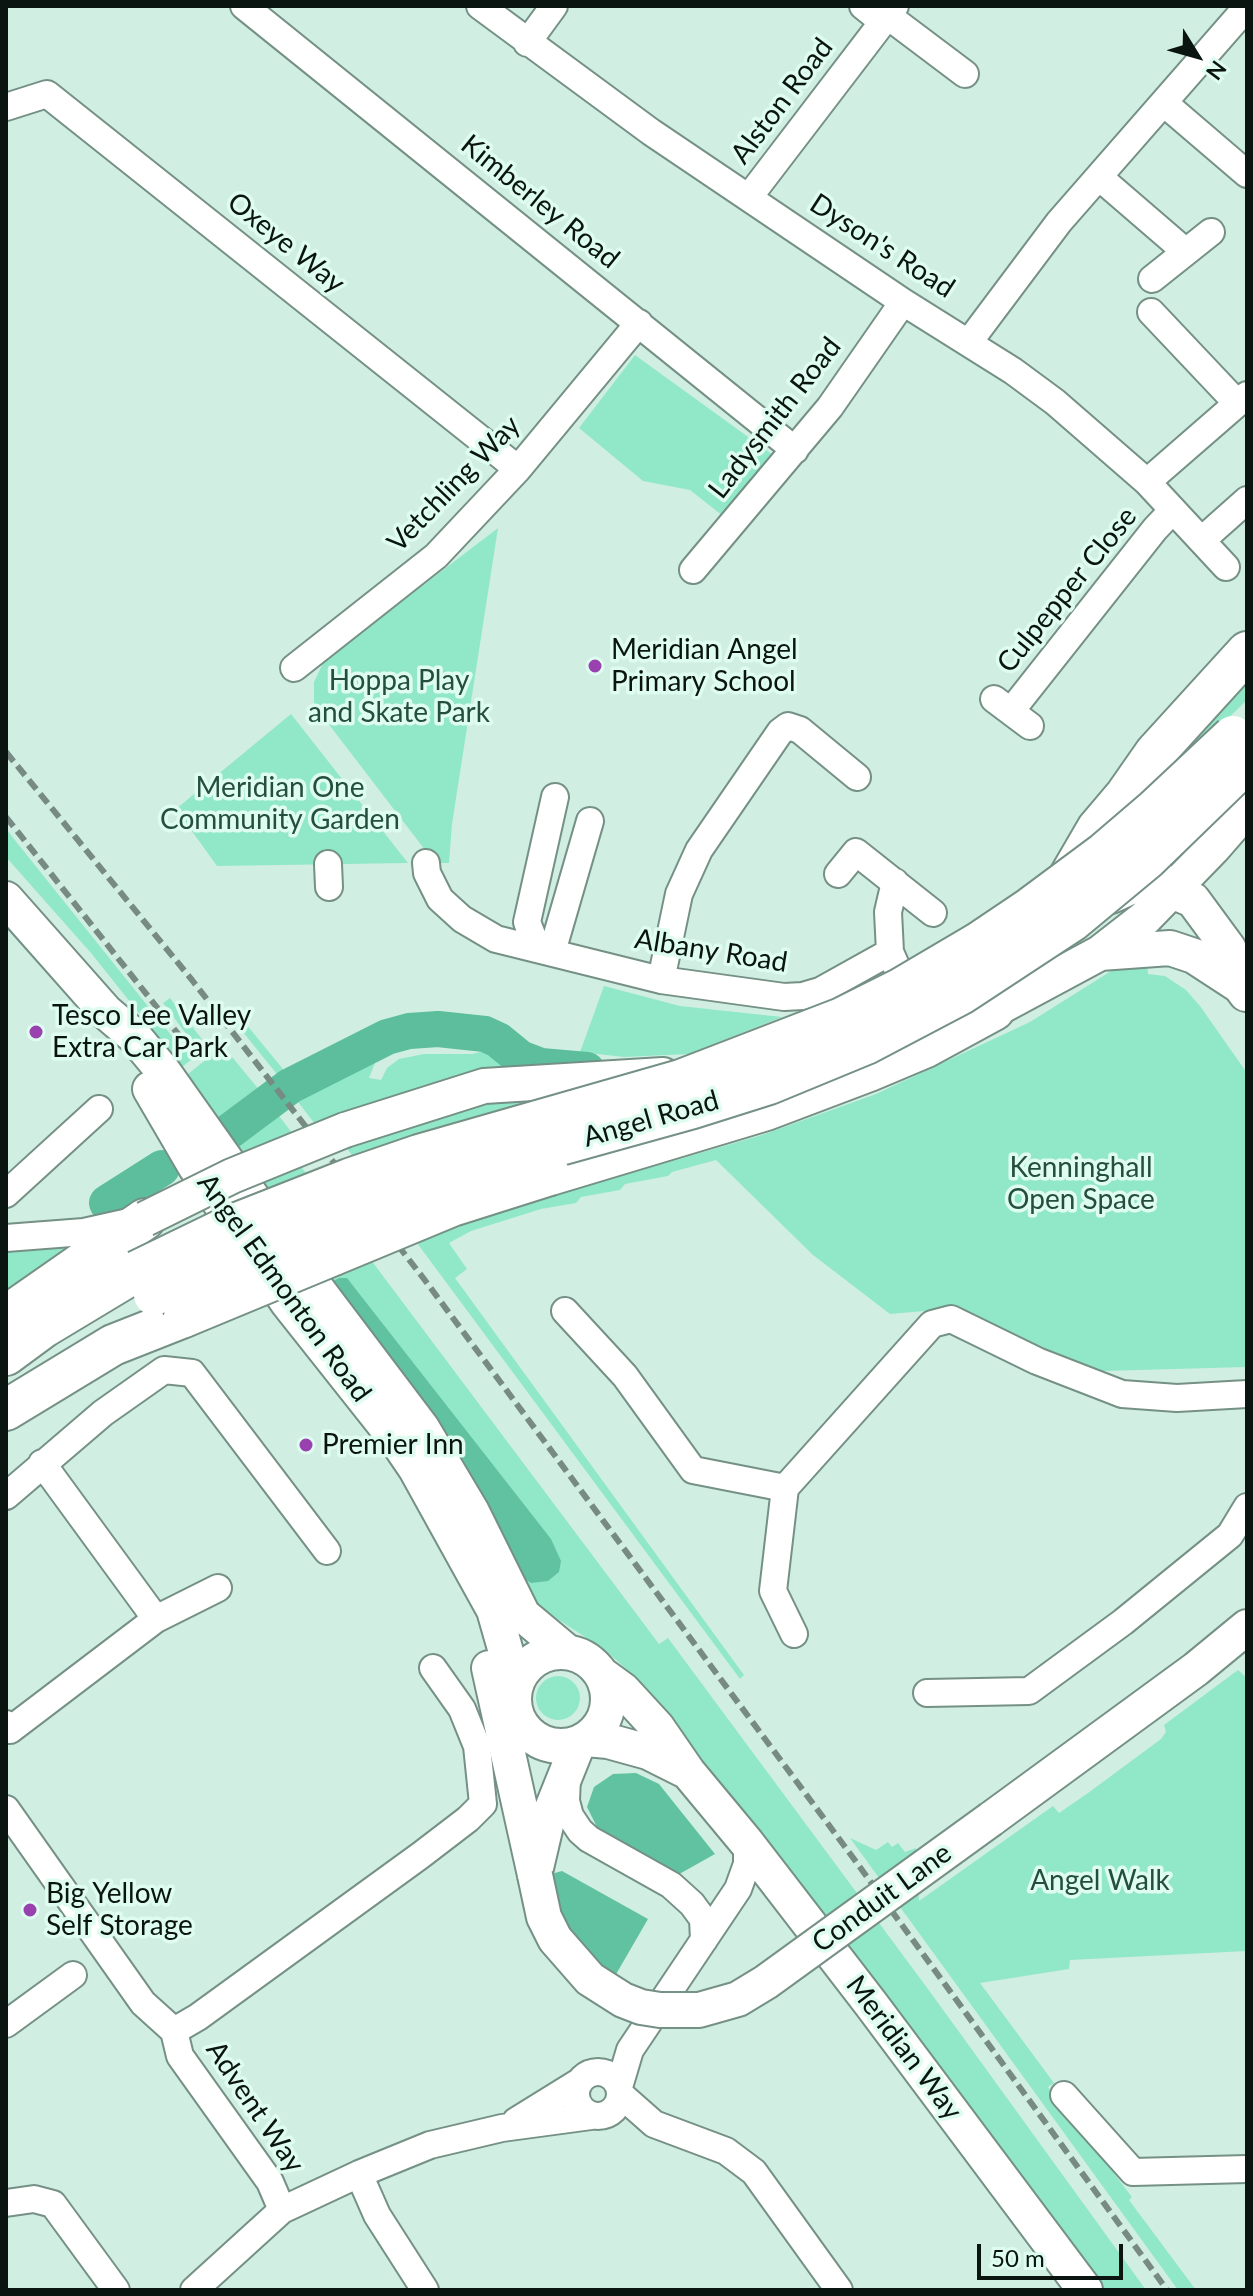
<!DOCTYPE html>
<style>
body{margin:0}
#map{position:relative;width:1253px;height:2296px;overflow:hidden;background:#d1eee3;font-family:Lato,sans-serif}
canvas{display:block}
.frame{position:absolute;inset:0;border:8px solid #0a1511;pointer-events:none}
.north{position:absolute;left:1157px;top:16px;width:80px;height:80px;-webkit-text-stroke:6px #defcf0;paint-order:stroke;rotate:127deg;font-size:22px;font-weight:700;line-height:32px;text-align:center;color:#0a1511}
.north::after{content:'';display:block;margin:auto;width:28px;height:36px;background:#0a1511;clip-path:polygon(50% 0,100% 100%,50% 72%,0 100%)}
.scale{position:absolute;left:977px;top:2244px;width:146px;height:36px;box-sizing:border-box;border:4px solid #0a1511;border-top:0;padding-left:10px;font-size:24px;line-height:28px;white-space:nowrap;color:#0a1511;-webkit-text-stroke:6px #defcf0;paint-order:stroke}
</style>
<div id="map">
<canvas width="1253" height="2296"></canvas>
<div class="frame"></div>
<div class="north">N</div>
<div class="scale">50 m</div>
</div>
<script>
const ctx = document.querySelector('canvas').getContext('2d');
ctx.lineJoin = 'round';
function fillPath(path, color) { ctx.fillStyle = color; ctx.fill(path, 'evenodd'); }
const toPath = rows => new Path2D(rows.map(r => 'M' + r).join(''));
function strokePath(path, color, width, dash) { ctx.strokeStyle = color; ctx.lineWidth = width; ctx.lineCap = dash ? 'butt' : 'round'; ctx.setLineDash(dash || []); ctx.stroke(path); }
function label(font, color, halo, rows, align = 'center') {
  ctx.font = font + ' Lato,sans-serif'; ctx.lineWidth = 7; ctx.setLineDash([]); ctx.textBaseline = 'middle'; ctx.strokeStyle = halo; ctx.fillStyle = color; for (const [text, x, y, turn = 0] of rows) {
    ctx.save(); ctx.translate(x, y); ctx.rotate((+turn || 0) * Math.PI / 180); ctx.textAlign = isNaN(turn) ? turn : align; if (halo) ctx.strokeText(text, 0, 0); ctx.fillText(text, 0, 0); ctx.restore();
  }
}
fillPath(toPath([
 [635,355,773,455,723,516,690,490,643,481,579,428],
 [498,528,452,824,449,863,435,863,314,705,314,682,324,661],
 [1247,669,1247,700,1175,770,1165,760],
 [291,714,408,863,217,866,176,809],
 [6,829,183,1050,193,1043,163,1003,170,998,208,1047,182,1067,91,953,6,857],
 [1147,962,1148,974,1165,976,1186,990,1200,1006,1247,1073,1247,1367,1103,1371,980,1323,936,1310,890,1314,813,1255,716,1160,672,1172,668,1176,625,1184,620,1190,581,1197,576,1203,541,1209,471,1231,449,1243,467,1269,455,1278,744,1675,740,1679,334,1131,325,1137,295,1098,388,1050,377,1058,369,1078,381,1080,387,1068,399,1059,424,1054,472,1054,488,1050,529,1079,549,1087,547,1163,559,1194,762,1135,876,1094,1030,1022,1119,966],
 [604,986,680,1006,782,1017,689,1054,624,1057,580,1052],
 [232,1007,287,1074,280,1078,226,1011],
 [223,1046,261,1092,217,1127,188,1074],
 [276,1112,306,1151,296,1160,659,1644,668,1638,928,1989,1146,2290,1097,2290,626,1669,605,1650,536,1605,347,1279,339,1278,327,1284,229,1149],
 [74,1243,76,1249,6,1299,6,1249],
 [1238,1670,1247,1678,1247,1951,1070,1960,1069,1969,980,1983,1054,2083,1048,2087,1132,2197,1129,2200,1196,2290,1178,2290,850,1838,876,1850,888,1842,892,1847,898,1843,905,1852,916,1848,919,1901,1053,1806,1059,1813,1088,1793,1161,1739,1166,1732,1164,1725],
 '536 1698a22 22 0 1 1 44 0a22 22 0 1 1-44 0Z'
]), '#91e8c9');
fillPath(toPath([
 [339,1278,347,1278,551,1539,561,1561,559,1572,548,1581,531,1583,517,1574,327,1284],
 [636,1773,659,1784,715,1854,674,1877,635,1855,597,1827,587,1807,594,1787,613,1774],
 [562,1871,648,1919,615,1976,597,1962,567,1927,559,1909,551,1874]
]), '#61c2a2');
strokePath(toPath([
 [223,1136,290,1086,387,1037,409,1031,438,1029,485,1034,498,1040,520,1058,541,1066,587,1070],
 [107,1203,162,1168]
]), '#5cbe9d', 36);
const minor = toPath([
 [244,6,795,450],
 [480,6,651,132,903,302,1013,371,1055,402,1147,482,1226,567],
 [863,6,883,22],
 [888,16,965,74],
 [527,43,554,6],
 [1164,103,1247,174],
 [6,107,47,94,518,469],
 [1099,177,1186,252],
 [749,197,895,6],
 [1152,279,1211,232],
 [1151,312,1237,403],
 [969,342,1059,222,1247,7],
 [1147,482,1247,395],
 [1202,540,1247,500],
 [693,570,830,407,903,302],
 [294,668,436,556,518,469,639,323],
 [994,699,1030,726],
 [1011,711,1155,529,1173,510],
 [426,863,427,873,440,899,462,919,496,939,661,980,784,997,803,996,820,991,890,952],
 [328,864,329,887],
 [838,874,856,852,933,913],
 [895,882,888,912,890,952,897,968],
 [537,948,527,922,555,797],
 [552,952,590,821],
 [661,980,679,894,699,850,780,732,788,726,800,730,857,777],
 [6,1194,99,1109],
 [6,1238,84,1232,129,1222],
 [565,1311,625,1376,693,1470,785,1488],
 [6,1496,103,1413,164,1370,192,1373,327,1551],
 [156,1619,218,1588],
 [794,1634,773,1591,785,1488,932,1324,951,1319,1037,1361,1122,1394,1177,1398,1247,1394],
 [927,1693,1029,1691,1123,1622,1230,1535,1247,1507],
 [6,1724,10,1730,156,1619,42,1463],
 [567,1776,566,1801,570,1816,580,1831,589,1839,671,1885,692,1904,703,1919,704,1940],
 [6,1809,143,2003,174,2031,180,2056,270,2182,282,2210],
 [6,2024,73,1975],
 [174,2031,198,2017,421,1855,468,1819,483,1804,477,1746,462,1709,433,1668],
 '576 2094a22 22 0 1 1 44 0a22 22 0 1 1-44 0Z',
 [619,2087,630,2050,738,1889,747,1864,747,1843],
 [620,2094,654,2124,726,2151,754,2172,839,2290],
 [1064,2095,1133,2172,1247,2169],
 [516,2121,579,2082],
 [359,2174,377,2215,425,2290],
 [6,2203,34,2199,53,2204,116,2290],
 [194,2290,282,2210,359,2174,430,2145,502,2128,591,2116]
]);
const major = toPath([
 [1111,896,1139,883,1160,879,1172,891,1193,900,1229,949,1240,986],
 [6,899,106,1012,134,1036,163,1071,317,1289,422,1428,472,1512,523,1615,566,1651],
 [1100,953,1170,948,1194,956,1240,986,1246,994],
 [994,1010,1100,953,1145,918,1213,848,1247,809],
 [150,1089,195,1166,288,1303,395,1438,416,1469,494,1610,508,1659,513,1695],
 [345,1130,484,1086,663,1075],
 '514 1699a47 47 0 1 1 94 0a47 47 0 1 1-94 0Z',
 [489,1668,535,1875],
 [601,1674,623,1690,657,1727,688,1772,747,1843,871,2004,1085,2290],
 [586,1739,608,1741,648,1752,688,1772],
 [991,1819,1196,1669,1247,1627],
 [536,1868,547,1821,578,1744]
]);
const highway = toPath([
 [1065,884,1097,829,1125,796,1155,753,1247,652],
 [550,1175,766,1110,869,1071,926,1047,994,1010],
 [6,1316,145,1219],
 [6,1355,44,1327,137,1271],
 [6,1410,113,1345,184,1317]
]);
strokePath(minor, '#759085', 30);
strokePath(major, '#759085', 38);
strokePath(highway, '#759085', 44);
strokePath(minor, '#fff', 26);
strokePath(major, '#fff', 34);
strokePath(highway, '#fff', 40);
strokePath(toPath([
 [6,752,192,980,424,1279,854,1859,1167,2290],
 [6,817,186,1044]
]), '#778b84', 6, [12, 6]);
const majorBridge = toPath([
 [145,1219,232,1176,345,1130],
 [535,1875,544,1917,555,1939,590,1979,623,2000,641,2007,660,2010,699,2010,738,1999,766,1982,991,1819]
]);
const highwayBridge = toPath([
 [137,1271,232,1225,349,1179,419,1155,681,1080,842,1018,900,989,978,943,1030,908,1104,853,1153,811,1233,736],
 [154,1295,311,1223,366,1204,430,1181,693,1108,769,1084,866,1044,961,994,1072,921,1148,858,1247,762],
 [184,1317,452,1206,550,1175]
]);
strokePath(majorBridge, '#759085', 38, []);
strokePath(highwayBridge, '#759085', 44, []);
strokePath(majorBridge, '#fff', 34);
strokePath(highwayBridge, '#fff', 40);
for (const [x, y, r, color] of [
 [595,666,8,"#9942af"],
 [36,1032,8,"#9942af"],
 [306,1445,8,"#9942af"],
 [30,1910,8,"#9942af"]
]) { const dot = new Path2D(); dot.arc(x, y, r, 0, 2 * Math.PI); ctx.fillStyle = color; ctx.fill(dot); strokePath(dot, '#defcf0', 3); }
label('28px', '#0a1511', '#defcf0', [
 ["Alston Road",782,101,-53],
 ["Kimberley Road",540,202,39],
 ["Oxeye Way",286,243,39],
 ["Dyson's Road",882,246,33],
 ["Ladysmith Road",775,418,-52],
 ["Vetchling Way",454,484,-46],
 ["Culpepper Close",1067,590,-51],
 ["Albany Road",711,951,9],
 ["Angel Road",651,1119,-16],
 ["Angel Edmonton Road",284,1288,54],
 ["Conduit Lane",882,1898,-36],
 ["Meridian Way",904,2048,53],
 ["Advent Way",255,2107,56]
]);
label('28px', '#0a1511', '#defcf0', [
 ["Meridian Angel",611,650],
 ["Primary School",611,682],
 ["Tesco Lee Valley",52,1016],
 ["Extra Car Park",52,1048],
 ["Premier Inn",322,1445],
 ["Big Yellow",46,1894],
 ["Self Storage",46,1926]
], 'left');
label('28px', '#244e40', '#defcf0', [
 ["Hoppa Play",399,681],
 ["and Skate Park",399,713],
 ["Meridian One",280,788],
 ["Community Garden",280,820],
 ["Kenninghall",1081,1168],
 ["Open Space",1081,1200],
 ["Angel Walk",1100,1881]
]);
</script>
